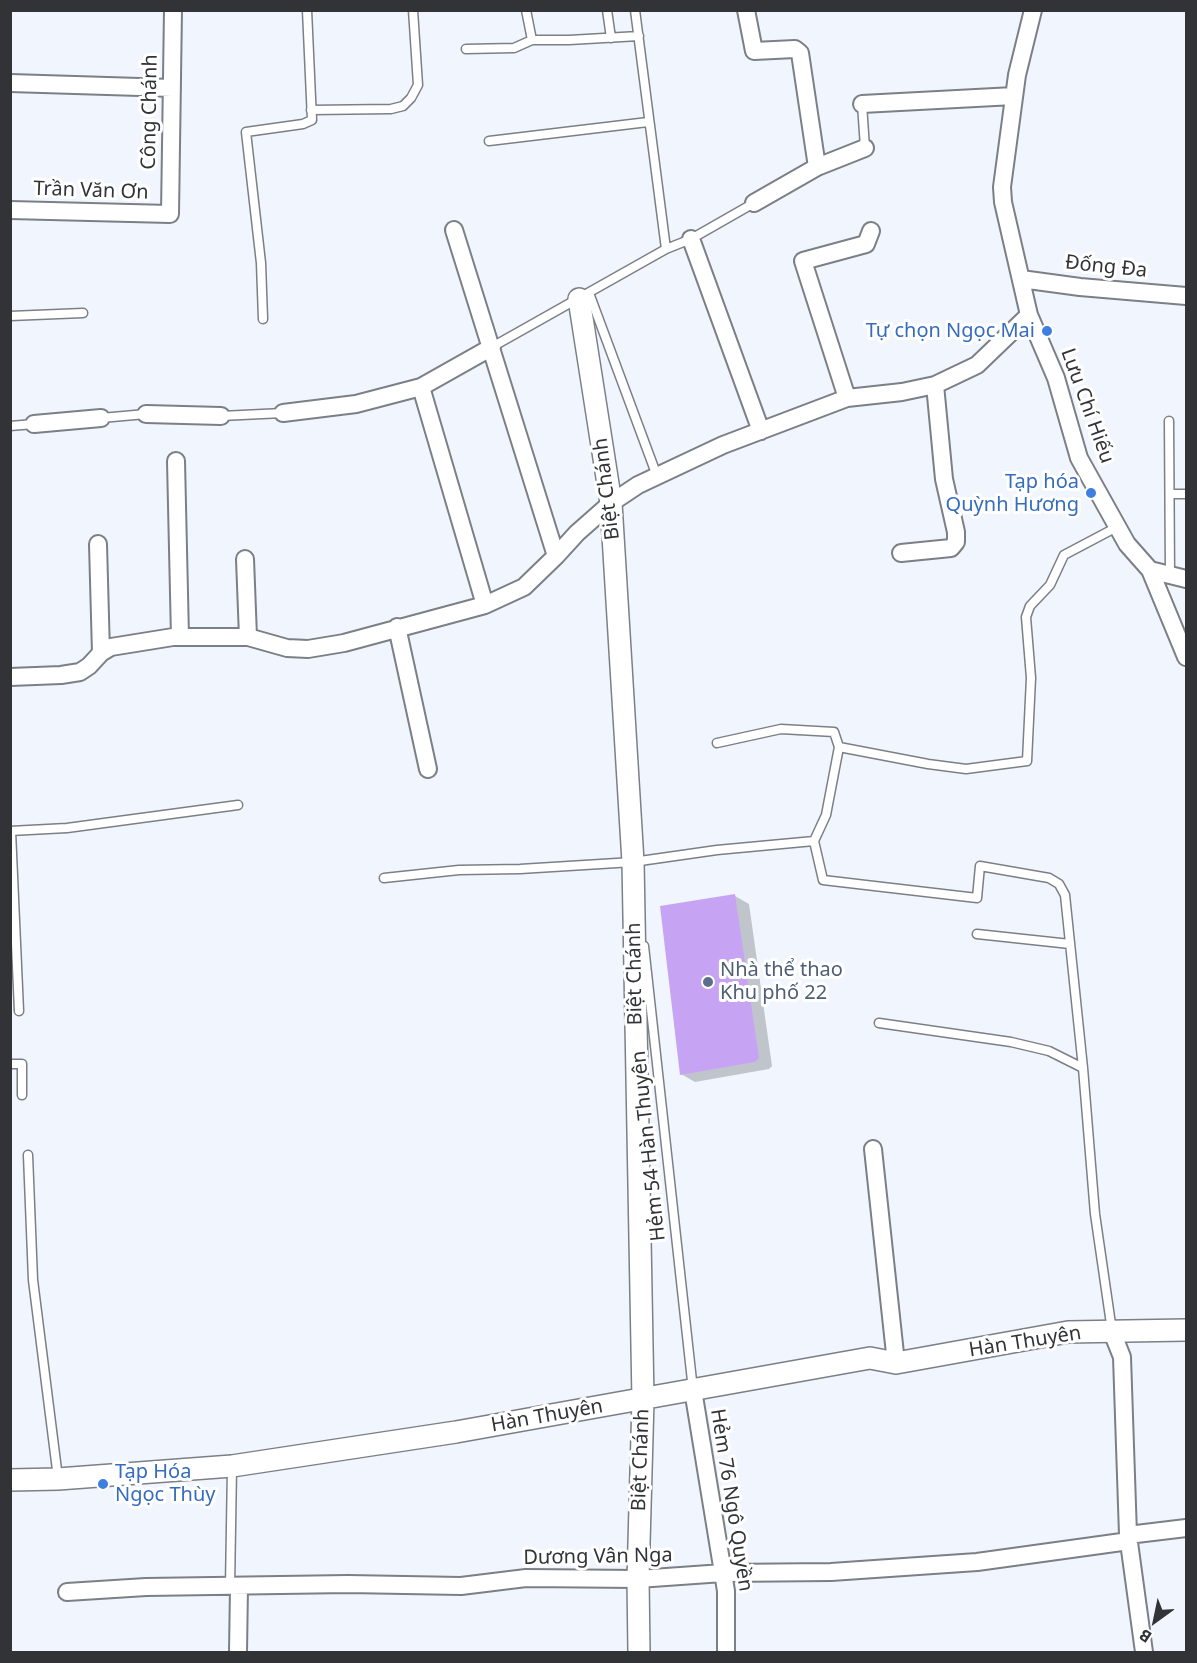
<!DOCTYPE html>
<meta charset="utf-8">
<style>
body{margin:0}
#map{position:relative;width:1197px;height:1663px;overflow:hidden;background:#f1f6fe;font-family:"Noto Sans",sans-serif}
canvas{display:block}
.frame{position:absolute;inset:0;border:12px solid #313336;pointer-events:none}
.north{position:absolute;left:1125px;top:1591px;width:60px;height:60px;-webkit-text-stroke:4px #fff;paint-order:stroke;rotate:213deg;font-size:16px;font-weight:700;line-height:24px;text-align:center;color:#313336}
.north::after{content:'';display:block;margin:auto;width:21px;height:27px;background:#313336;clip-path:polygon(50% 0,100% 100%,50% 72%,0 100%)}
</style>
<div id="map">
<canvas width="1197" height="1663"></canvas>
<div class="frame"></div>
<div class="north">B</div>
</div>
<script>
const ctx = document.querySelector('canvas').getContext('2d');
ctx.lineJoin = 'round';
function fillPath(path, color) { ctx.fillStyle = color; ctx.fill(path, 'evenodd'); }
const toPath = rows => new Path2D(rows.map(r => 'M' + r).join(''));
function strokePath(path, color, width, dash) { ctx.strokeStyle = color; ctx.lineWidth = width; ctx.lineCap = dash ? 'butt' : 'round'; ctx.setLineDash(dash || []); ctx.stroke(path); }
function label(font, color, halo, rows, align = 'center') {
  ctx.font = font + ' "Noto Sans",sans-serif'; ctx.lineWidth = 6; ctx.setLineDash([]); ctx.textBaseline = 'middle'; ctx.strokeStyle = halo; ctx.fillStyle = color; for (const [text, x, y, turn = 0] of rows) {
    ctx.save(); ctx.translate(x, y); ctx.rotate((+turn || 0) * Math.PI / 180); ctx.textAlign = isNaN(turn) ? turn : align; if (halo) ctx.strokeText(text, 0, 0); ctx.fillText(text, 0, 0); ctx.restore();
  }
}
fillPath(toPath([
 [735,896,749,904,772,1066,769,1069,695,1082,681,1074]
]), '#0003');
fillPath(toPath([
 [735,894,759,1058,755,1062,680,1075,660,906]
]), '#c7a3f3');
const service = toPath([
 [526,10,532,40],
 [607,10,611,38],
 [635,10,666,249],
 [466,49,514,48,532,40,569,40,639,36],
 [862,104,865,148],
 [311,110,391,109,403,106,411,98,418,85,413,10],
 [489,141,648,122],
 [589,293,657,476],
 [10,316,83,313],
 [263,319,261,263,246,132,303,124,312,120,307,10],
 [492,347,666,249,691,239,754,203],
 [221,416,283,413],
 [101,418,146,414],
 [1169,421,1170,576],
 [10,426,34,424],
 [1170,494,1186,494],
 [717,743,781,729,834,732,839,747,928,764,966,769,1027,761,1031,678,1026,617,1030,606,1050,585,1064,555,1117,527],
 [839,747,826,815,814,841,823,880,977,898,980,866,1049,878,1059,884,1065,895,1083,1068,1095,1214,1112,1331],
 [10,831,67,828,238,805],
 [11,831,19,1011],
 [384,878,459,870,520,869,633,862,717,850,814,841],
 [977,934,1070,944],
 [644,946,693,1390],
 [879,1023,1011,1042,1049,1051,1083,1068],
 [10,1064,22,1064,22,1095],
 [28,1155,33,1280,58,1478],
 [230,1587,232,1467]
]);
const minor = toPath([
 [746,10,754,51,795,49,800,53,817,167],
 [1033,10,1017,75,1002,187,1003,202,1029,315,1056,378,1079,458,1127,544,1150,570,1186,657],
 [10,83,172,88],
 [862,104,1014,96],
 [754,203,817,167,865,148],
 [10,210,170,214,173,10],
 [454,230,556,556],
 [691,239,761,431],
 [1021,279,1080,287,1186,296],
 [421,387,485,605],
 [847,398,803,261,866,244,871,231],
 [283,413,356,404,421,387,492,347],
 [146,414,221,416],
 [34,424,101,418],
 [176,461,180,637],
 [98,544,101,653],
 [901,553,951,548,956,542,956,532,944,479,935,385],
 [245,559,248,637],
 [1150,570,1186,579],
 [397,627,428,769],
 [10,677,61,675,80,672,89,666,101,653,111,647,173,637,248,637,287,648,308,649,344,643,485,605,524,587,556,556,577,533,611,503,638,485,723,445,847,398,902,392,935,385,977,365,1029,315],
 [873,1149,896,1363],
 [1112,1332,1122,1357,1128,1535,1144,1652],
 [693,1390,726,1591,726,1652],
 [1128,1535,1186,1528],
 [67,1592,146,1587,348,1584,461,1586,526,1578,638,1579,723,1573,831,1572,977,1562,1129,1541],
 [238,1652,239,1587]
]);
const tertiary = toPath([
 [579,299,611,503,633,862,643,1400,638,1579,639,1652],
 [10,1480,58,1479,232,1466,456,1432,870,1358,896,1363,1068,1332,1186,1330]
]);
strokePath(service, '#7b7f86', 11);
strokePath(minor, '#7b7f86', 20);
strokePath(tertiary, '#7b7f86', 24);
strokePath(service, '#fff', 8);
strokePath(minor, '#fff', 16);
strokePath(tertiary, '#fff', 21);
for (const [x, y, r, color] of [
 [1047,331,6,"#3f7fe0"],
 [1091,493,6,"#3f7fe0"],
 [708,982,6,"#5c6f8a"],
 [103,1484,6,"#3f7fe0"]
]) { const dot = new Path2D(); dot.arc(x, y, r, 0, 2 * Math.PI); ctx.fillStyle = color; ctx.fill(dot); strokePath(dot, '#fff', 2); }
label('20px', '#313336', '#fff', [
 ["Công Chánh",150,112,-89],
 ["Trần Văn Ơn",91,191,2],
 ["Đống Đa",1106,267,6],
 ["Lưu Chí Hiếu",1087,406,70],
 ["Biệt Chánh",607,489,-97],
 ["Biệt Chánh",635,974,-91],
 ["Hẻm 54 Hàn Thuyên",649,1146,-96],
 ["Hàn Thuyên",1025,1342,-9],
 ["Hàn Thuyên",547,1416,-10],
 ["Biệt Chánh",641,1460,-88],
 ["Hẻm 76 Ngô Quyền",731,1500,81],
 ["Dương Vân Nga",598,1557,-1]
]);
label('20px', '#366cbe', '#fff', [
 ["Tự chọn Ngọc Mai",1035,331],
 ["Tạp hóa",1079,482],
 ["Quỳnh Hương",1079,505],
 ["Tạp Hóa",115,1472,"left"],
 ["Ngọc Thùy",115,1495,"left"]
], 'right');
label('20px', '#4e5e75', '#fff', [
 ["Nhà thể thao",720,970],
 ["Khu phố 22",720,993]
], 'left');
</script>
